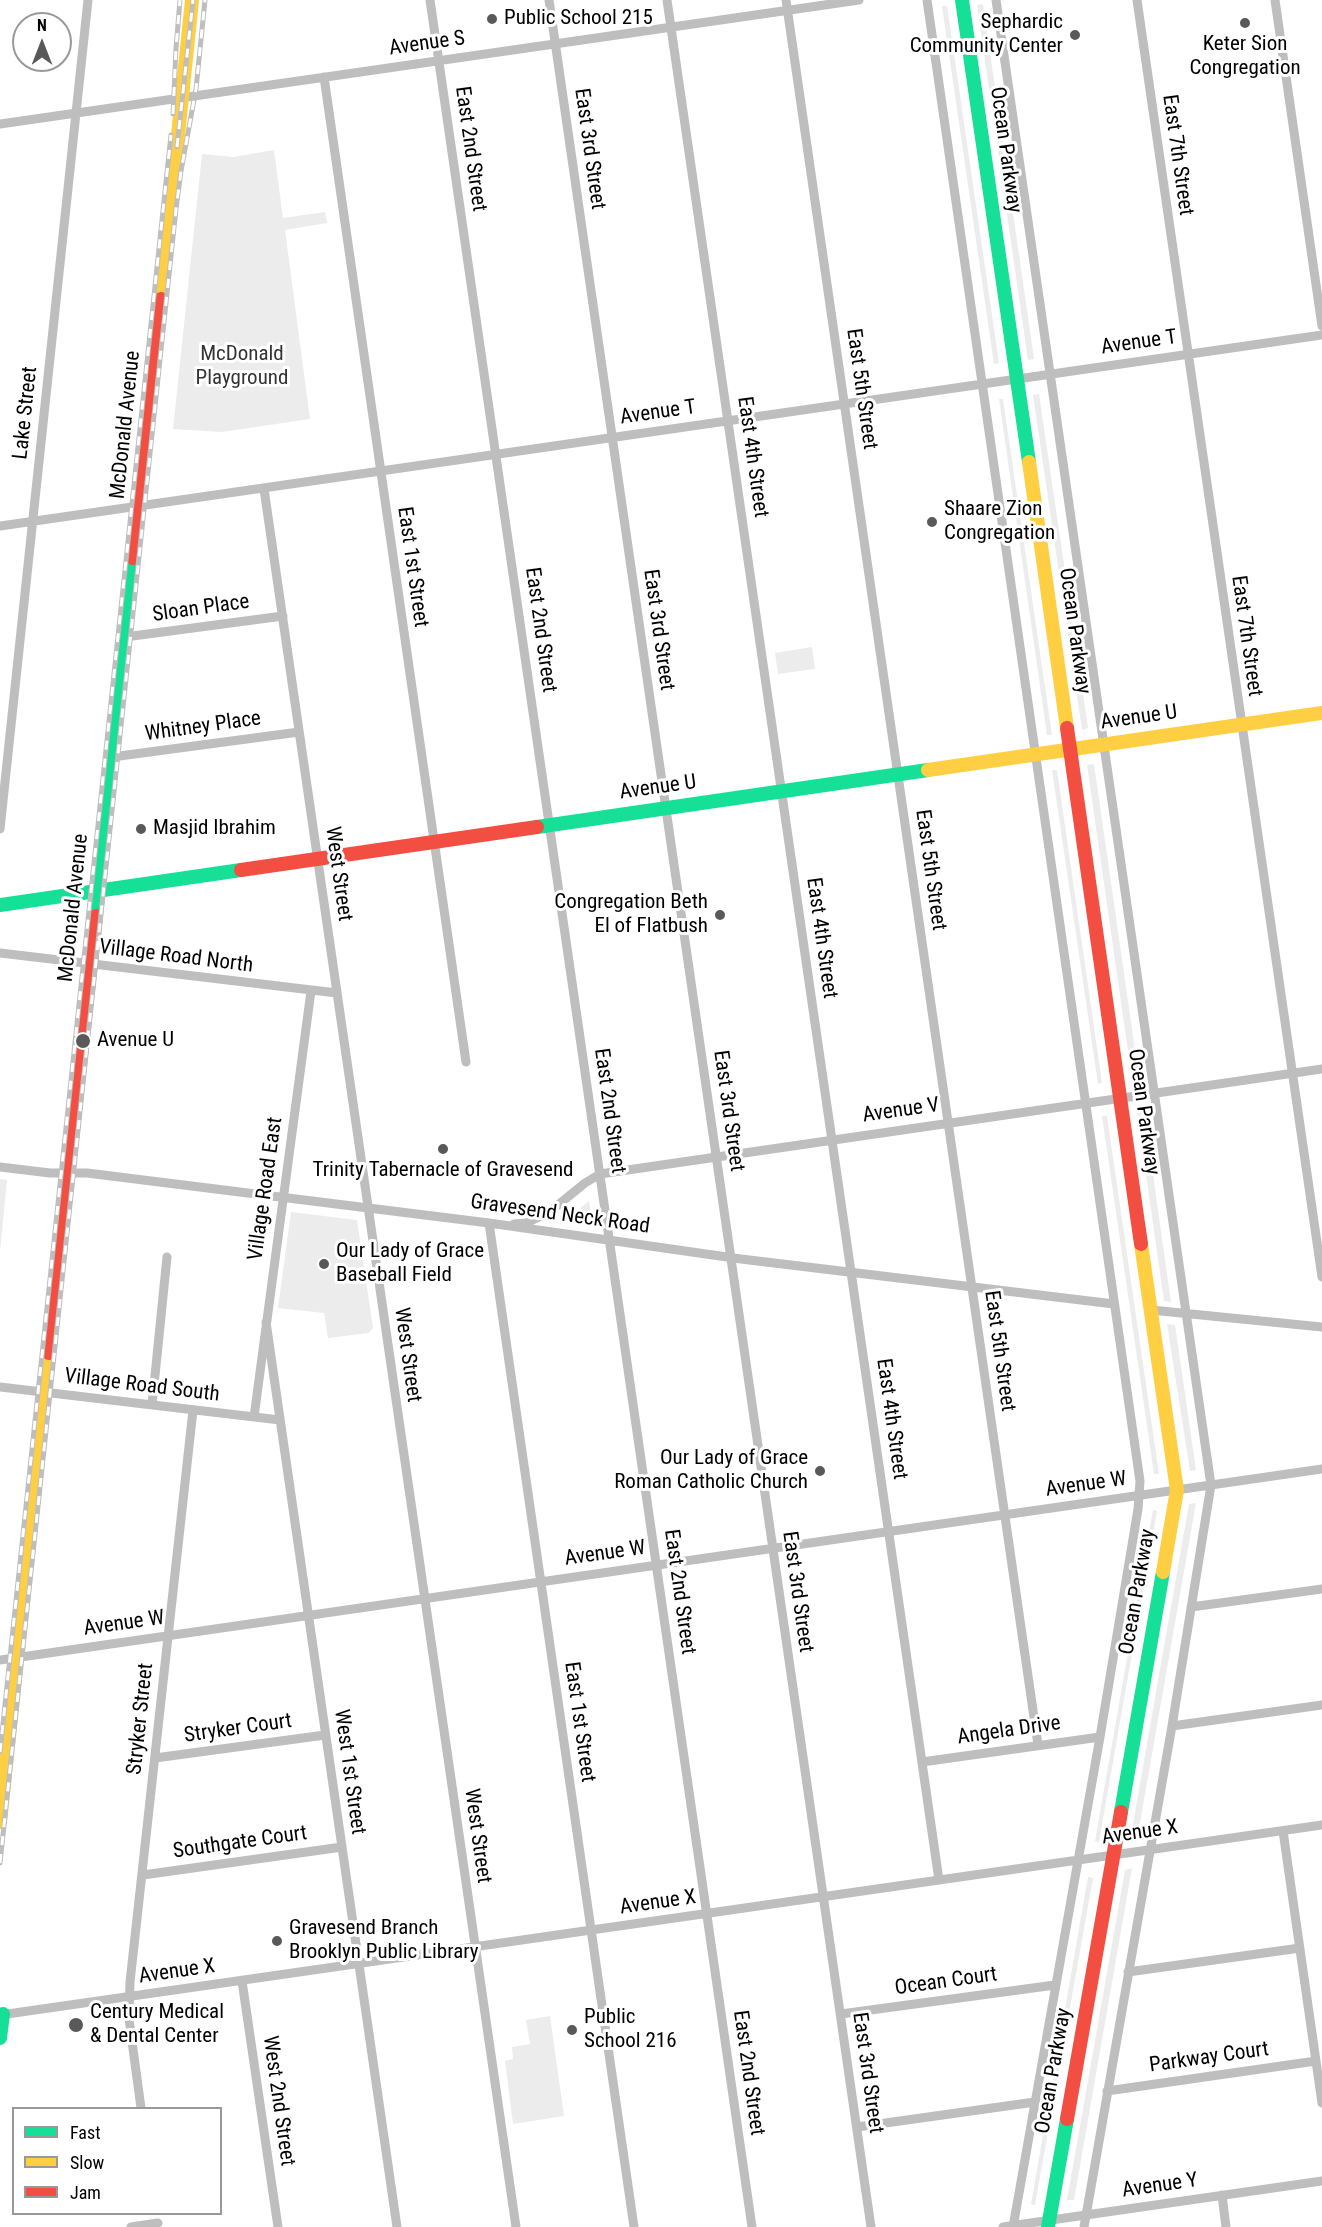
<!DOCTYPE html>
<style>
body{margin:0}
#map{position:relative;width:1322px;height:2227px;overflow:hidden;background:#fff;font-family:"Roboto Condensed",sans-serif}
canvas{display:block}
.legend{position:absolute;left:12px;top:2107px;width:210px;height:108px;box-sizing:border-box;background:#fff;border:2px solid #999;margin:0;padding:8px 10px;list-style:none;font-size:18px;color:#000}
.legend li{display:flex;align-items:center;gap:12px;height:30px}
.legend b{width:30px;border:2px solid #999}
.north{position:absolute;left:12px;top:12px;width:60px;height:60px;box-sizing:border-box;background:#fff;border:2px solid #999;border-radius:50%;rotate:0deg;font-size:16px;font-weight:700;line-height:24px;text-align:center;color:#000}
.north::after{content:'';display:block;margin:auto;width:21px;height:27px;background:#595959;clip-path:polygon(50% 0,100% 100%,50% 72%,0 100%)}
</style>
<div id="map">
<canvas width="1322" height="2227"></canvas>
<ul class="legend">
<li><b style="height:8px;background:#16e098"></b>Fast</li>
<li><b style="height:8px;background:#ffcf43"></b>Slow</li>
<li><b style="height:8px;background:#f24e42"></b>Jam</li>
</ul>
<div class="north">N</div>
</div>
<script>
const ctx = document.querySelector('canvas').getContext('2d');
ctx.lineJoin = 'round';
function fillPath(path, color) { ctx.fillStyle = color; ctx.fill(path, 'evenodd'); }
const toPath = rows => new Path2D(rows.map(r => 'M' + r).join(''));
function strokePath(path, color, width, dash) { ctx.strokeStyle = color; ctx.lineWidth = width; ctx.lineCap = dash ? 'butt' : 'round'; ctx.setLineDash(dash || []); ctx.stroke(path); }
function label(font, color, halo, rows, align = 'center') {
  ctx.font = font + ' "Roboto Condensed",sans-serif'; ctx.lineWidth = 6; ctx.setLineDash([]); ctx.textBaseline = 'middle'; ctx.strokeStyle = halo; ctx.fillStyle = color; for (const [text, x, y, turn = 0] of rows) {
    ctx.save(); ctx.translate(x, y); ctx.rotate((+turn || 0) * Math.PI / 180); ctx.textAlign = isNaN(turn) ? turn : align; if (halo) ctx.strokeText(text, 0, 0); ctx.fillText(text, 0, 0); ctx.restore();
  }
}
fillPath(toPath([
 [983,4,1034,359,1028,360,977,5],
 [942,6,947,6,999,363,994,364],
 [274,150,283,218,325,212,327,223,285,230,310,419,222,432,173,429,202,154,233,157],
 [1039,394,1088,728,1082,730,1033,395],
 [999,399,1003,399,1052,735,1047,735],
 [812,647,815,669,778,674,775,653],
 [1094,764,1139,1078,1132,1079,1087,765],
 [1052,770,1057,770,1102,1083,1098,1084],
 [1137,1111,1144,1111,1171,1302,1164,1301],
 [1102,1116,1107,1116,1159,1474,1154,1474],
 [0,1179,7,1180,0,1251],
 [589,1201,592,1218,572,1215],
 [291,1212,357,1220,373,1328,369,1333,328,1338,324,1313,278,1308],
 [1167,1324,1175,1325,1196,1470,1190,1471],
 [1196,1503,1138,1834,1131,1835,1189,1504],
 [1153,1510,1157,1511,1099,1842,1095,1841],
 [1132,1868,1074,2200,1067,2200,1125,1870],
 [1088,1877,1093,1878,1035,2205,1031,2204],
 [550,2016,564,2116,513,2124,505,2061,513,2059,512,2047,530,2044,526,2020]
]), '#ececec');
strokePath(toPath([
 [430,0,752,2227],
 [549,0,871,2227],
 [667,0,939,1880],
 [786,0,1038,1745],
 [927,0,1140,1481,1138,1509,1100,1737,1013,2227],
 [996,0,1211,1485,1172,1726,1084,2227],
 [1137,0,1322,1277],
 [1275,0,1322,326],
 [324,77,466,1062],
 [0,124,859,0],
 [264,489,516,2227],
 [0,526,1322,335],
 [125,637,283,616],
 [112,757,299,732],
 [0,829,88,0],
 [0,953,337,993],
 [0,1167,50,1173,87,1173,489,1223,741,1259,1114,1304],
 [489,1223,634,2227],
 [514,1224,526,1223,548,1213,585,1183,600,1174,1322,1069],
 [1151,1310,1322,1327],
 [266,1322,397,2227],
 [0,1387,280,1420],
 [152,1405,167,1257],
 [254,1417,311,991],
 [1191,1607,1322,1589],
 [0,1660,1322,1469],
 [1172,1726,1322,1705],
 [155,1758,325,1735],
 [922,1762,1100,1737],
 [1283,1831,1322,2103],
 [143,1875,342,1847],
 [1128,1972,1300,1948],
 [242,1981,278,2227],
 [841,2014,1055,1985],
 [0,2015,1322,1825],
 [1107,2091,1316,2061],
 [141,2108,129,2019,130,1982,193,1410],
 [857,2127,1035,2102],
 [1222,2195,1226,2227],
 [131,2227,158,2223],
 [1003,2227,1322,2181]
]), '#bebebe', 9);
strokePath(toPath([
 [962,0,1029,462],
 [537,827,928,770],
 [0,905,241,870],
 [96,916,133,558],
 [1121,1812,1163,1572],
 [0,2038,3,2014],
 [1048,2227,1067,2119]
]), '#16e098', 14);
strokePath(toPath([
 [161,299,192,0],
 [1029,462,1067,728],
 [928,770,1322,713],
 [1141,1244,1177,1490,1163,1572],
 [0,1822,49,1353]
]), '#ffcf43', 14);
strokePath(toPath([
 [133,558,161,299],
 [1067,728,1141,1244],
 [241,870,537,827],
 [49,1353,96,916],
 [1067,2119,1121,1812]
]), '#f24e42', 14);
const rail = toPath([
 [173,114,176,48,180,0],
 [177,147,193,0],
 [0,1752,171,135],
 [0,1863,176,209,181,171,196,89,205,0]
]);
strokePath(rail, '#bebebe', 5);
strokePath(rail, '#fff', 3, [9]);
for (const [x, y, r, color] of [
 [492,19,6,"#595959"],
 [1245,23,6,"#595959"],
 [1075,35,6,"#595959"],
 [932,522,6,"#595959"],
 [141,829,6,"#595959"],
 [720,915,6,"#595959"],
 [83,1041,8,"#595959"],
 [443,1149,6,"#595959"],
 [324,1264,6,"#595959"],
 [820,1471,6,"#595959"],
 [277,1941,6,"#595959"],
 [76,2025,8,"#595959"],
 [572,2030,6,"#595959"]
]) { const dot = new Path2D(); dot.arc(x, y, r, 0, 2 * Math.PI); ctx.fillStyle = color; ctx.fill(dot); strokePath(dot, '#fff', 2); }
label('21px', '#000', '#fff', [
 ["Public School 215",504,19],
 ["Sephardic",1063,23,"right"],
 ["Community Center",1063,47,"right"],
 ["Keter Sion",1245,45,"center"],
 ["Congregation",1245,69,"center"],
 ["Shaare Zion",944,510],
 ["Congregation",944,534],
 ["Masjid Ibrahim",153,829],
 ["Congregation Beth",708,903,"right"],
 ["El of Flatbush",708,927,"right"],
 ["Avenue U",97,1041],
 ["Trinity Tabernacle of Gravesend",443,1171,"center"],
 ["Our Lady of Grace",336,1252],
 ["Baseball Field",336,1276],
 ["Our Lady of Grace",808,1459,"right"],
 ["Roman Catholic Church",808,1483,"right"],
 ["Gravesend Branch",289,1929],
 ["Brooklyn Public Library",289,1953],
 ["Century Medical",90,2013],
 ["& Dental Center",90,2037],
 ["Public",584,2018],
 ["School 216",584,2042]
], 'left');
label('21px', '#000', '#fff', [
 ["Avenue S",427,44,-8],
 ["East 2nd Street",470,149,82],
 ["East 3rd Street",589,149,82],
 ["Ocean Parkway",1005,150,82],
 ["East 7th Street",1177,155,82],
 ["Avenue T",1139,343,-8],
 ["East 5th Street",861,389,82],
 ["Lake Street",26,413,-84],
 ["Avenue T",658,413,-8],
 ["McDonald Avenue",126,425,-84],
 ["East 4th Street",752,457,82],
 ["East 1st Street",412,567,82],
 ["Sloan Place",201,609,-8],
 ["East 2nd Street",540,630,82],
 ["East 3rd Street",658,630,82],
 ["Ocean Parkway",1074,631,82],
 ["East 7th Street",1246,636,82],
 ["Avenue U",1139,718,-8],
 ["Whitney Place",203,727,-8],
 ["Avenue U",658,788,-8],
 ["East 5th Street",930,870,82],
 ["West Street",338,874,82],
 ["McDonald Avenue",74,908,-84],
 ["East 4th Street",821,938,82],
 ["Village Road North",176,957,7],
 ["East 2nd Street",609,1111,82],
 ["East 3rd Street",728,1111,82],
 ["Avenue V",901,1111,-8],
 ["Ocean Parkway",1143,1112,82],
 ["Village Road East",266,1189,-82],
 ["Gravesend Neck Road",560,1215,8],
 ["East 5th Street",999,1351,82],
 ["West Street",407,1355,82],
 ["Village Road South",142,1386,7],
 ["East 4th Street",891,1419,82],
 ["Avenue W",1086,1485,-8],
 ["Avenue W",605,1554,-8],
 ["East 2nd Street",679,1592,82],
 ["East 3rd Street",797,1592,82],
 ["Ocean Parkway",1138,1592,-80],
 ["Avenue W",124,1624,-8],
 ["Stryker Street",141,1719,-84],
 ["East 1st Street",579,1722,82],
 ["Stryker Court",238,1729,-8],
 ["Angela Drive",1009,1731,-8],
 ["West 1st Street",349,1772,82],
 ["Avenue X",1140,1833,-8],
 ["West Street",477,1836,82],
 ["Southgate Court",240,1843,-8],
 ["Avenue X",658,1903,-8],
 ["Avenue X",177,1972,-8],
 ["Ocean Court",946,1982,-8],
 ["Parkway Court",1209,2058,-8],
 ["Ocean Parkway",1054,2071,-80],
 ["East 2nd Street",748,2073,82],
 ["East 3rd Street",867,2073,82],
 ["West 2nd Street",278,2101,82],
 ["Avenue Y",1160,2186,-8]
]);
label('21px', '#333', '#fff', [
 ["McDonald",242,355],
 ["Playground",242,379]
]);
</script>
